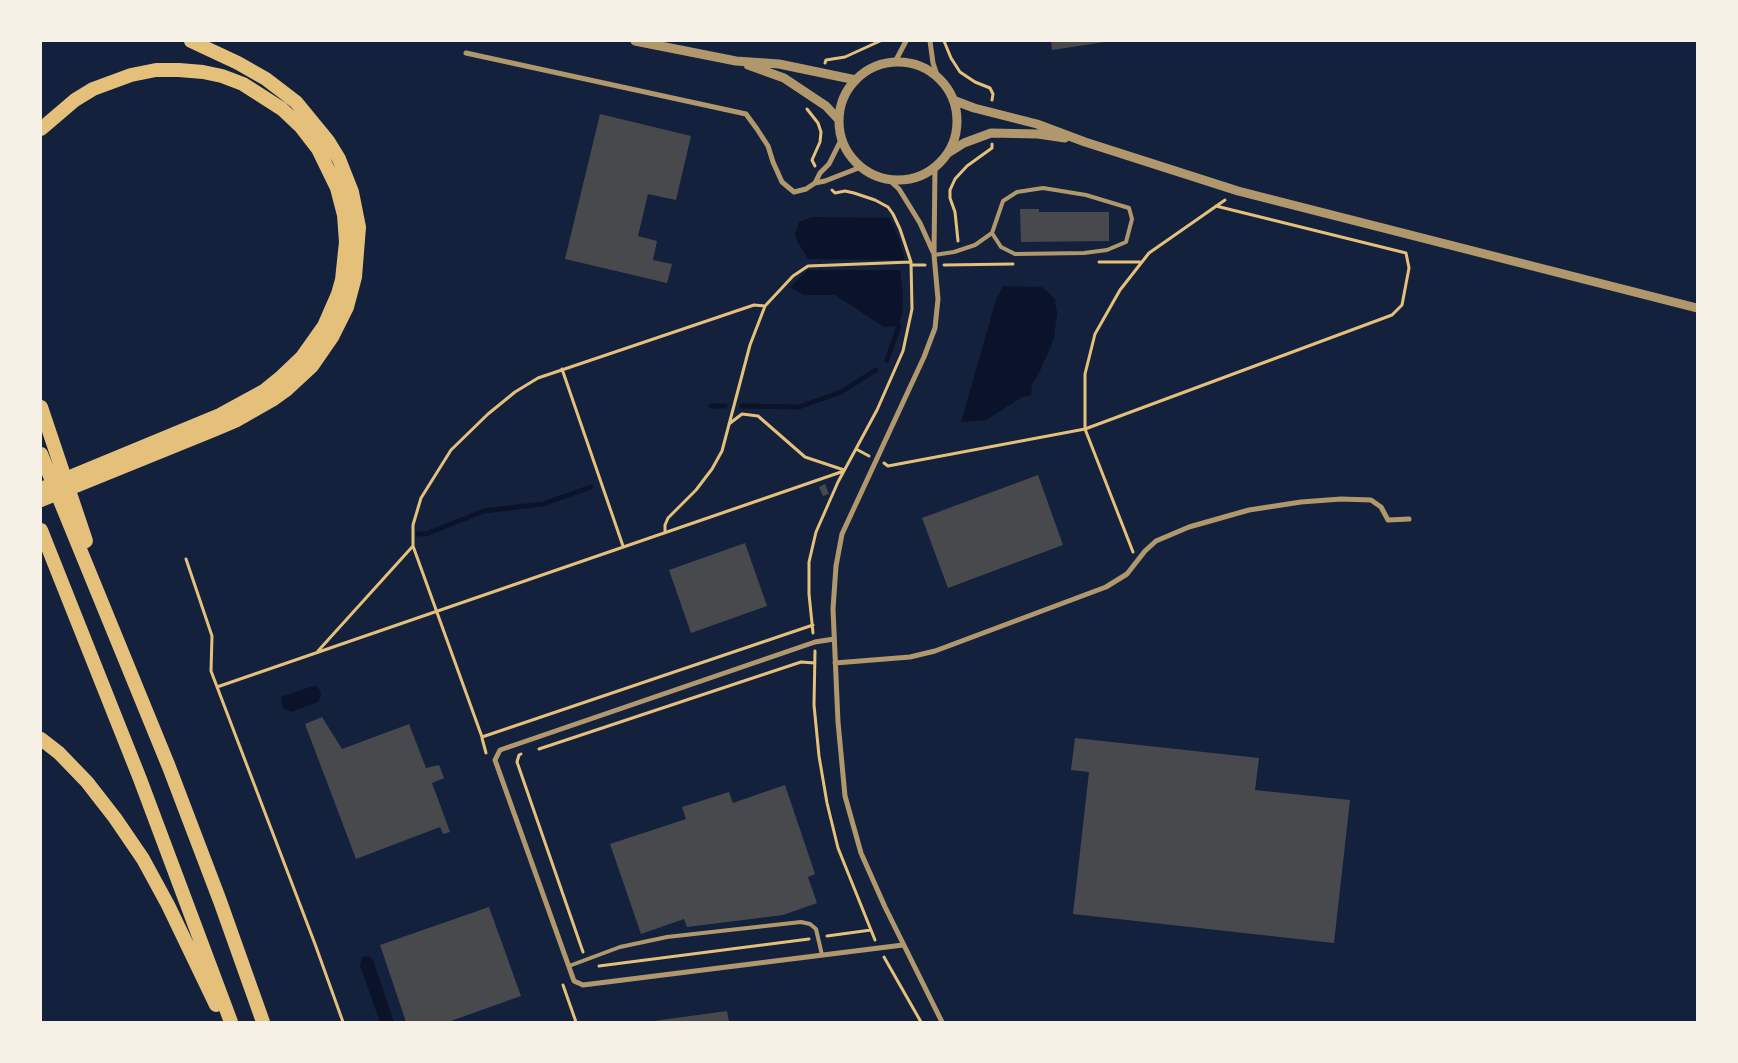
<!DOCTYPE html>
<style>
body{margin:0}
#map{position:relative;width:1738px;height:1063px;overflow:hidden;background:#14213d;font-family:Manrope,sans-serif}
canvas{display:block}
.frame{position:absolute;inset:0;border:42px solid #f6f1e7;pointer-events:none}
</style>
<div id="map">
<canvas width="1738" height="1063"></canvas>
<div class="frame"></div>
</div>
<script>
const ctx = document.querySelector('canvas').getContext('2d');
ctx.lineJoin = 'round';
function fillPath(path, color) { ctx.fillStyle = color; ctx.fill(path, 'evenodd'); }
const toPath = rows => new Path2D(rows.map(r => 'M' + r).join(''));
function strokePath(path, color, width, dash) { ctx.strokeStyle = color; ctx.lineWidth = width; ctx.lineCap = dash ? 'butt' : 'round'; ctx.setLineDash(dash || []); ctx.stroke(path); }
fillPath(toPath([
 [812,217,890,218,900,242,905,260,808,259,797,241,795,233,799,222],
 [807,270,900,270,903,295,902,314,899,326,884,327,835,295,804,295,790,287],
 [1003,286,1042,287,1055,299,1057,313,1054,339,1039,373,1032,384,1031,395,1022,397,986,420,961,422,996,300],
 [316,686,320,690,321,696,318,702,291,712,283,708,281,697,310,687],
 [369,956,373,960,394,1022,380,1022,360,966,362,957]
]), '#0b132b');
strokePath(toPath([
 [887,360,899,326],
 [711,406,725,406],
 [742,406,799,407,841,392,876,370],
 [418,534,426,534,484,511,543,504,591,487]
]), '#0b132b', 5);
fillPath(toPath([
 [1051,41,1104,41,1105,42,1052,50],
 [600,114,691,136,676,200,648,194,638,236,657,241,653,260,672,264,667,283,565,259],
 [1020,209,1039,209,1039,212,1109,212,1109,241,1021,242],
 [1038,475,1063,545,948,588,922,518],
 [825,484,829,494,823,496,819,487],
 [745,543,767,606,691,633,669,570],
 [322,717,342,749,409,724,426,768,439,765,444,778,432,783,450,832,443,834,440,827,356,859,305,724],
 [1075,738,1259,758,1255,790,1350,800,1334,943,1073,914,1089,772,1071,770],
 [785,785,815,874,808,877,817,903,783,915,687,927,684,919,641,934,610,844,686,819,682,807,729,792,733,803],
 [489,907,521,996,448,1022,406,1022,380,945],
 [727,1011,729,1022,654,1022,654,1021]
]), '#48494c');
strokePath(toPath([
 [944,41,951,58,960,72,975,82,990,88,993,94,992,100],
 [825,63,826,60,845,57,880,41],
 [807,109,818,123,821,132,820,142,812,160,815,166],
 [958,241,955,212,950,198,950,190,955,179,967,166,992,148,992,144],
 [1099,262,1140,262],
 [911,265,925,265],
 [944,265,1013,264],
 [562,369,623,546],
 [729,424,742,414,758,416,805,457,844,470],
 [856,449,869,456],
 [884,463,888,466,1085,429,1392,315,1402,305,1409,268,1406,253,1216,206],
 [665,531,665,525,668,518,696,490,712,469,722,451,750,345,765,306],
 [1133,552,1085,429,1085,374,1095,334,1120,290,1149,253,1225,200],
 [186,559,212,636,211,671,315,944,343,1022],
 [813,625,482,737,413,546,413,525,421,498,451,450,488,414,515,392,538,378,754,305,765,306,793,276,808,266,911,262],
 [813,633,809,594,809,562,816,532,838,482,877,410,903,351,912,309,911,262,900,229,893,214,888,207,875,200,854,193,845,191,835,193,832,190],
 [318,651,413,546],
 [815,651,814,705,819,756,827,803,838,848,875,940],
 [217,687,844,471],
 [482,738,486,753],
 [539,749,801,662,815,663],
 [521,754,519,755,517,762,583,952],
 [827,936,871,930],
 [884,957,921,1022],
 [599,966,809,939],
 [563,985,576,1022]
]), '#e5c07b', 3);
strokePath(toPath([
 [934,255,954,252,975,245,992,233,1003,201,1017,192,1043,188,1086,195,1129,208,1132,219,1126,242,1107,250,1084,253,1015,254,1001,247,992,233],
 [569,966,620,947,667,937,801,922,810,924,816,929,822,955]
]), '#b1986c', 4);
strokePath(toPath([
 [930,41,933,63,938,78],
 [466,53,746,114,757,129,768,146,773,162,782,182,794,192,806,189,815,183,820,173,829,164,842,138],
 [895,62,906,41],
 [935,166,934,255,938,299,935,328,924,357,842,534,836,566,833,609,838,722,845,796,861,853,885,907,942,1022],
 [887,178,899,189,920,223,933,252],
 [815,183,825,181,861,167],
 [834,639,815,642,500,750,495,760,574,981,583,985,903,945],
 [835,663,910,657,935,651,1106,587,1127,574,1145,551,1156,541,1189,527,1249,510,1301,502,1341,499,1371,500,1381,507,1388,520,1409,519]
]), '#b1986c', 5);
strokePath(toPath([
 [635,41,736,61,779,64,856,80],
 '839 121a59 59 0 1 1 118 0a59 59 0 1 1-118 0Z',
 [748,65,784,78,826,106,839,120],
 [953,100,974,108,1037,124,1085,142,1238,191,1697,308],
 [948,153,964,143,991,133,1038,134,1065,138]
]), '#b1986c', 9);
strokePath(toPath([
 [41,129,75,100,93,89,131,75,156,70,179,70,203,72,222,76,243,84,282,109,301,127,318,149,337,188,344,215,346,242,342,280,338,294,324,326,302,357,280,378,264,391,220,415,41,489],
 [41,407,86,541],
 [41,454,169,767,220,901,263,1022],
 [41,500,216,429,237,420,272,400,286,390,312,366,332,337,347,307,355,277,359,227,352,192,339,159,328,141,296,102,266,79,238,63,191,41],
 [41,530,140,779,231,1022],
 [41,739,59,753,87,782,115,818,143,859,168,905,216,1005]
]), '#e5c07b', 14);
</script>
